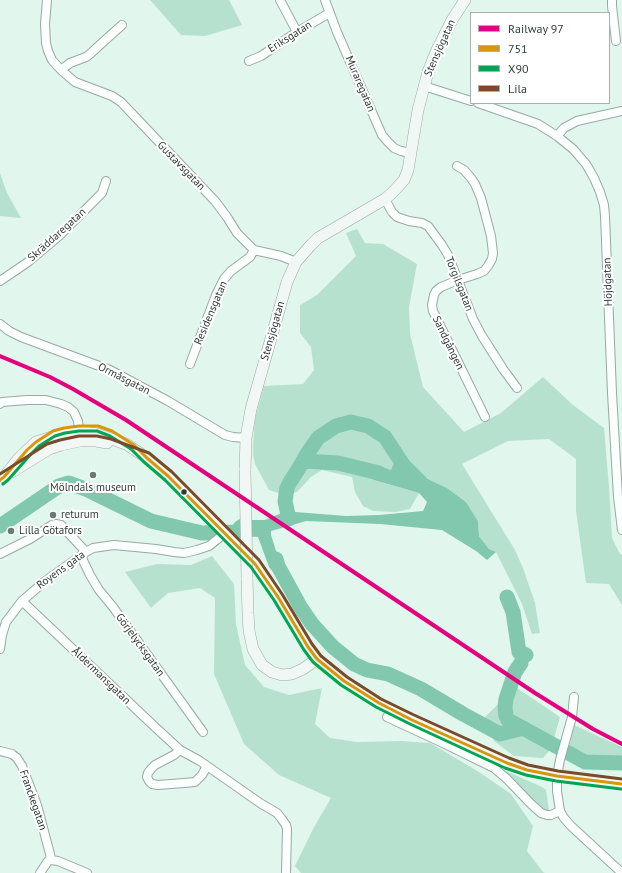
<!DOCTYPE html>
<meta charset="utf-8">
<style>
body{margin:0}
#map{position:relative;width:622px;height:873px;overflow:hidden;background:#e1f6ed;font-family:"PT Sans",sans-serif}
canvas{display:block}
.legend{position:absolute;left:470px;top:12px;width:140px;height:92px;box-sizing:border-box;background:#fff;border:1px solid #abb1ae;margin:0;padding:5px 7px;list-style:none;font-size:12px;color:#2d3b35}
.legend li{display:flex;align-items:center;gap:8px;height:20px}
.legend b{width:20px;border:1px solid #abb1ae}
</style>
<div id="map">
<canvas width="622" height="873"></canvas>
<ul class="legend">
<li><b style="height:5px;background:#e5007d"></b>Railway 97</li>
<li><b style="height:5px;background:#d99608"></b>751</li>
<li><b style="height:5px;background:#00a651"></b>X90</li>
<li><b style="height:5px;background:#7a4b2a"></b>Lila</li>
</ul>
</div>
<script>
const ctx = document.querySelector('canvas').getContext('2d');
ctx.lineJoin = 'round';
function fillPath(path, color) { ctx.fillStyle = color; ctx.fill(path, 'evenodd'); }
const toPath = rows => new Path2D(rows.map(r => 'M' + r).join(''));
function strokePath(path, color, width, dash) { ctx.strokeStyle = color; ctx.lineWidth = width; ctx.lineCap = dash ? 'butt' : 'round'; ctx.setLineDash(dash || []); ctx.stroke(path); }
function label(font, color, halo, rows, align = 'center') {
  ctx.font = font + ' "PT Sans",sans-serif'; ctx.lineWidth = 4; ctx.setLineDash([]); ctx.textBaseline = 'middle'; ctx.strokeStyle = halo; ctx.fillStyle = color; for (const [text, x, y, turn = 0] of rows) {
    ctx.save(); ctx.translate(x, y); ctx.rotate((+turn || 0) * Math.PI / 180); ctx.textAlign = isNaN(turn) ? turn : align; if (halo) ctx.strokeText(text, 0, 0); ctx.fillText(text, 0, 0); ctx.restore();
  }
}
fillPath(toPath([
 [150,0,229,0,242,25,205,36,181,35],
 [0,173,7,193,21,218,0,216],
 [357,229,365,243,383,244,417,264,409,307,410,334,423,387,464,432,501,413,543,377,573,405,604,428,609,487,612,538,620,554,622,555,622,605,609,584,586,583,576,511,576,459,549,439,508,441,462,464,515,550,523,568,535,603,540,633,532,634,522,604,496,552,489,549,479,536,478,521,466,502,447,488,428,479,406,457,391,470,374,464,361,464,358,471,374,480,419,493,410,509,396,512,373,511,363,506,355,492,352,477,322,470,311,477,297,492,284,495,269,490,255,464,253,455,253,444,255,419,264,386,303,384,314,370,311,347,300,333,300,305,317,295,356,256,346,233],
 [212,556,234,584,236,624,245,665,264,687,289,695,322,688,315,724,330,738,357,742,401,741,430,743,479,772,511,794,533,826,527,851,543,872,545,873,301,873,295,866,313,829,331,798,279,775,244,744,214,674,215,598,200,588,168,593,151,608,125,572,157,564,191,565],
 [508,682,560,717,551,749,543,758,514,756,494,741,485,717,501,701],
 [574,725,622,747,622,759,588,756,569,748],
 [506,771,542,787,546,790,549,810,547,811,544,811,536,805,506,773,505,772]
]), '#b7e1cf');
fillPath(toPath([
 [398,454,406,457,428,479,447,488,466,502,478,521,479,536,489,549,496,552,487,560,476,551,442,530,380,524,331,522,306,521,271,531,271,535,277,554,287,572,282,582,269,567,258,537,235,533,232,530,232,526,235,522,243,517,253,520,265,520,284,512,295,512,346,516,379,515,423,511,427,502,419,493,374,480,358,471,361,464,374,464,391,470]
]), '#82c8ae');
strokePath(toPath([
 [303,461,338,463,379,473],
 [289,519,285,501,287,488,290,482,299,468,307,454,318,438,336,426,351,422,368,426,385,437,408,472],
 [0,526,59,486,69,483,88,490,151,521,202,533,235,532,254,529],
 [276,559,278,566,301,608,312,624,333,647,354,664,367,670,388,674,421,689,463,714,500,734,523,728],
 [507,597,513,612,519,652,526,655],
 [521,663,515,672,506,699,505,707,506,716,508,720,585,762,622,763]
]), '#82c8ae', 15);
const street = toPath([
 [47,0,45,24,46,43,48,51,52,60,61,70,75,82,112,96,121,102,215,201,227,217,237,233,254,250,281,256,296,262],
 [280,0,297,32],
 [325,0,337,32,382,135,388,142,394,148,401,151,411,153],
 [612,0,612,6,616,41],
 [249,61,261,56,297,32,326,15,330,14],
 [61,70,70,63,86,57,90,54,103,42,122,25],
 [424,86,471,101],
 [478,103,538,124,557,136,573,149,586,164,594,178,600,192,604,205,605,216,612,393,618,497,622,530],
 [557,136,564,128,577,121,622,111],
 [457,166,464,170,471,178,475,184,481,198,491,236,493,253,492,259,488,266,484,271,477,274,458,280,441,287,436,291,434,295,432,305,433,311,485,417],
 [385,199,392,212,397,217,409,221,422,223,428,226,442,245,448,255,473,319,482,336,503,369,517,388],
 [0,281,28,262,59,236,102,193,106,181],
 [0,324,9,331,21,337,110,370,168,401,225,435,233,437,246,438],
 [190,364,216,295,224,279,231,271,250,257,254,250],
 [0,404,2,402,27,400,46,400,61,404,68,407,74,412,78,421,80,436],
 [0,554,30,539,52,525,56,524,61,525,86,552],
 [81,556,90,575,99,590,113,607,203,732],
 [22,601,155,727,180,750,200,761,260,803,277,813,281,818,286,825,287,829,286,873],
 [0,649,2,635,6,622,22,601,44,582,86,552,93,548,114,545,156,549,174,552,184,553,197,550,209,546,225,533],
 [574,697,572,717,560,760,557,776,557,791,560,811,564,818,571,826,622,873],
 [387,717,443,743,494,768,507,779,531,804,541,813,547,815,551,815,560,811],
 [180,750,174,755,155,765,151,769,148,773,147,777,149,781,152,784,158,785,184,783,195,782,202,775,207,766],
 [0,751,12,754,17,758,22,766,37,805,50,854,51,860],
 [51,860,58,861,87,873],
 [40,873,48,861,51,860]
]);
const secondary = toPath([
 [245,470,246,438,251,409,287,282,296,262,310,246,318,238,385,199,392,193,404,180,408,170,418,110,428,72,436,52,452,20,465,0],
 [12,472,49,449,61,445,80,441,96,441,107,443],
 [4,477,19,458,36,442,61,434,80,431,97,434,126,444,147,458,168,476,255,564,262,573,278,597,308,647,317,659,344,681,379,703,412,720,507,763,527,770,557,776,622,784],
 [247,578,248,613,249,631,253,649,262,665,272,672,282,675,292,674,303,669,317,659]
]);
strokePath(street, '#9aa9a2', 10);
strokePath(secondary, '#9aa9a2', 12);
strokePath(street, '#fafefc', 8);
strokePath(secondary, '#f0f7f5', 11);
const secondaryBridge = toPath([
 [245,470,247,578]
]);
strokePath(secondaryBridge, '#9aa9a2', 12, []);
strokePath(secondaryBridge, '#f0f7f5', 11);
strokePath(toPath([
 [0,480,4,477,27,450,36,442,53,431,64,428,79,426,98,426,112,431,134,445,147,458,168,476,255,564,278,597,308,647,317,659,344,681,379,703,412,720,507,763,527,770,557,776,622,784]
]), '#d99608', 3);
strokePath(toPath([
 [3,484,8,480,31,454,39,446,55,436,65,433,79,431,97,431,110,436,131,449,144,462,165,480,251,567,274,600,304,650,313,662,341,685,376,707,410,724,505,768,526,775,556,781,621,789]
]), '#00a651', 3);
strokePath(toPath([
 [0,474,47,444,60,440,79,436,97,436,111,439,149,453,172,472,259,560,282,594,312,644,321,656,347,677,381,699,414,715,509,758,528,765,558,771,622,779]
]), '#7a4b2a', 3);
strokePath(toPath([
 [0,356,50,377,73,389,126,420,535,693,593,729,622,744]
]), '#e5007d', 4);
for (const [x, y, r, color] of [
 [93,475,4,"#6c7c75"],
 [184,492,3.5,"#2d3b35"],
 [53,515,4,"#6c7c75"],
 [11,531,4,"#6c7c75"]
]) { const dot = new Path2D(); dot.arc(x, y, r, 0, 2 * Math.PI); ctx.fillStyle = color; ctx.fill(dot); strokePath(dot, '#fff', 1.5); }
label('11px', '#2d3b35', '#fff', [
 ["Eriksgatan",290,37,-32],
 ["Stensjögatan",440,48,-66],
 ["Muraregatan",360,84,67],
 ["Gustavsgatan",181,166,46],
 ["Skräddaregatan",57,235,-42],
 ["Höjdgatan",608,282,-92],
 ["Torgilsgatan",459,284,68],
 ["Residensgatan",211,313,-67],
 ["Stensjögatan",273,331,-74],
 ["Sandgången",448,343,64],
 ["Ormåsgatan",124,379,27],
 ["Royens gata",61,570,-36],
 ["Görjelycksgatan",140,645,54],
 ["Åldermansgatan",101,676,44],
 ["Franckegatan",33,800,71]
]);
label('11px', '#2d3b35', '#fff', [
 ["Mölndals museum",93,488,"center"],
 ["returum",61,515],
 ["Lilla Götafors",19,531]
], 'left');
</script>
